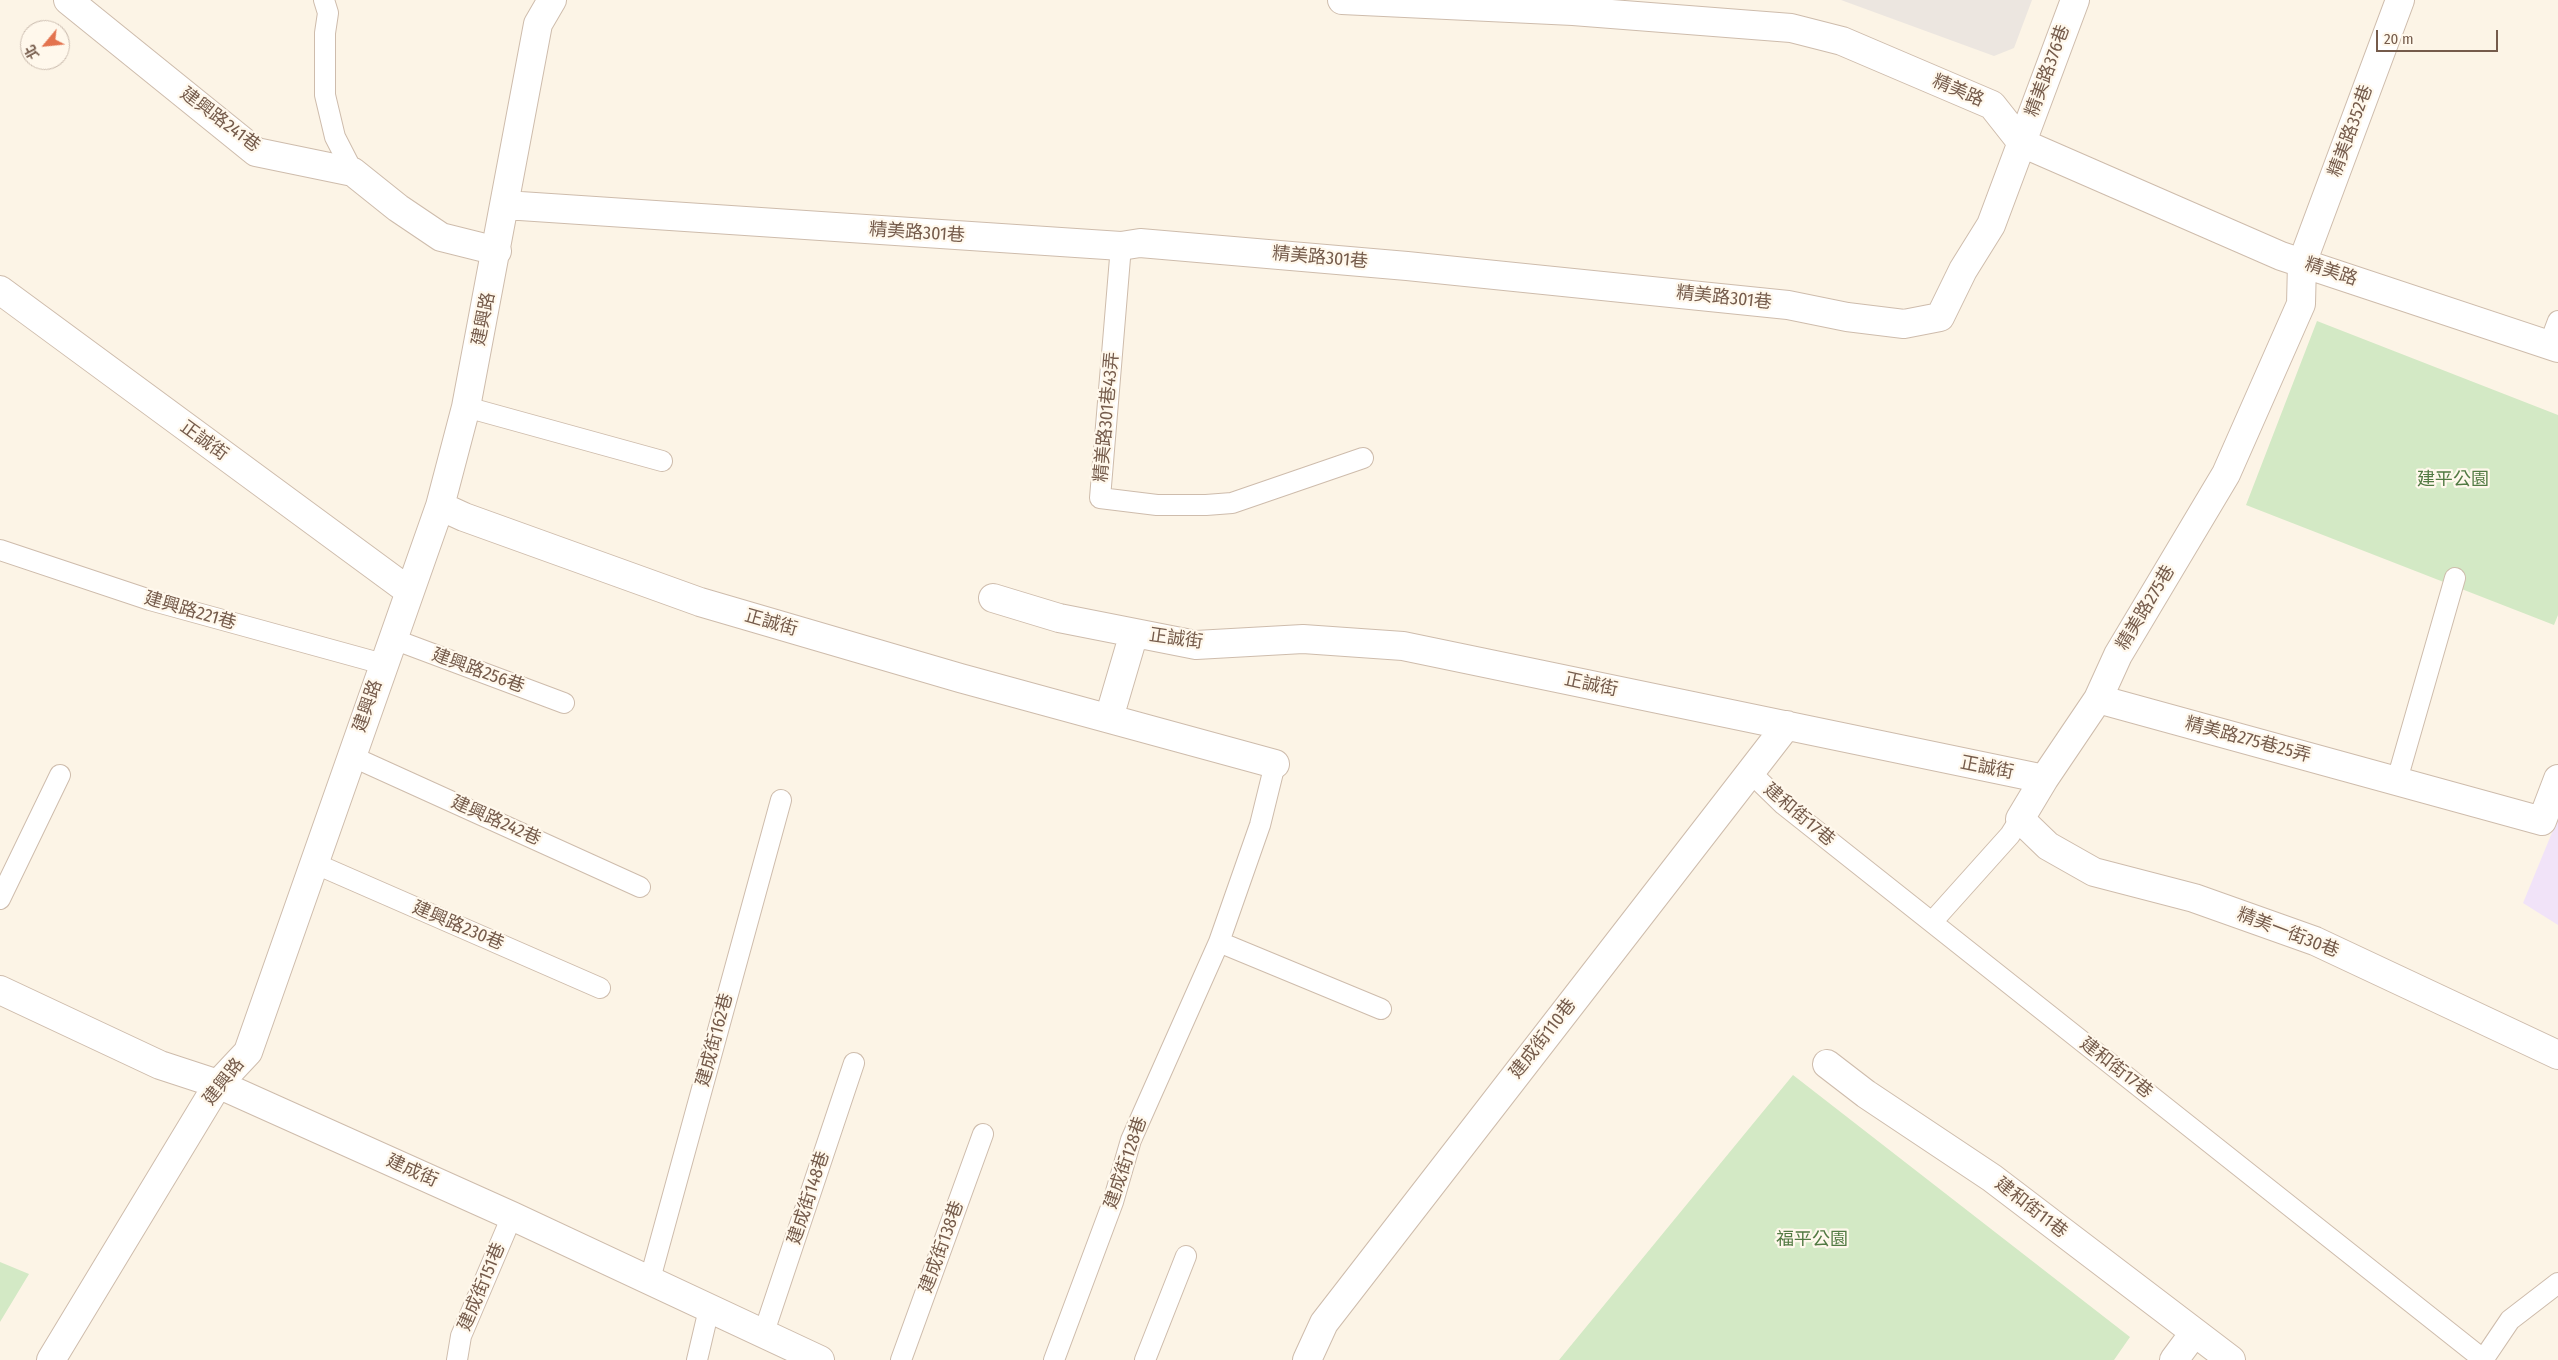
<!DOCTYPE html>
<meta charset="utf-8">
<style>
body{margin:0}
#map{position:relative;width:2558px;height:1360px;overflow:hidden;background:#fcf4e6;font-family:"Fira Sans Condensed","Noto Sans TC",sans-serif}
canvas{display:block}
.north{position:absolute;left:20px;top:20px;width:50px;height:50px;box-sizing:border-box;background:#fff8ec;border:1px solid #c8b9ac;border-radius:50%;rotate:242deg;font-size:14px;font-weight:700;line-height:20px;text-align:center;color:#755b4b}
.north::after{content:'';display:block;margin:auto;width:18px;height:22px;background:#e3734e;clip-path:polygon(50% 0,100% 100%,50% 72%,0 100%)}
.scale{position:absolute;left:2376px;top:30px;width:122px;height:22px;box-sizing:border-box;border:2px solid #755b4b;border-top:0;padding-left:6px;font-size:15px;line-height:18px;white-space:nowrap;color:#755b4b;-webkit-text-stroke:4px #fff8ec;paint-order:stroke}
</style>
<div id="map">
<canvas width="2558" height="1360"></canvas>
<div class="north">北</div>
<div class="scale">20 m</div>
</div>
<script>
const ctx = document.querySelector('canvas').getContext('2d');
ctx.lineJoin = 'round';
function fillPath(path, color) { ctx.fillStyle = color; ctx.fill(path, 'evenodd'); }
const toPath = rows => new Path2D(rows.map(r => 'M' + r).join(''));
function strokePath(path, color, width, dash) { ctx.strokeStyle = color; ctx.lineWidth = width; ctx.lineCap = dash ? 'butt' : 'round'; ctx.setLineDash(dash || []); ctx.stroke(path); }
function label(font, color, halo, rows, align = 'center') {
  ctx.font = font + ' "Fira Sans Condensed","Noto Sans TC",sans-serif'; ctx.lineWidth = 4.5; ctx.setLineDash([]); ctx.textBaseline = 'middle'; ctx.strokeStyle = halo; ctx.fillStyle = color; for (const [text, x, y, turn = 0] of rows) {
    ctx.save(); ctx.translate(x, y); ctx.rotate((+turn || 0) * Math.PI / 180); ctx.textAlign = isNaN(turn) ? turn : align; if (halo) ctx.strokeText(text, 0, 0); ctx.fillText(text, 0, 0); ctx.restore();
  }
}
fillPath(toPath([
 [1841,0,2032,0,2014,48,1994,56]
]), '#ece6e0');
fillPath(toPath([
 [2558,818,2558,925,2523,903]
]), '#f1e3f8');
fillPath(toPath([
 [2317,321,2558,415,2558,615,2554,625,2246,505],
 [1793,1075,2130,1337,2114,1360,1559,1360],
 [0,1262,29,1274,0,1322]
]), '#d3e9c5');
const service = toPath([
 [324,0,328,13,325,33,325,95,335,137,353,172],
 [1121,246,1100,498,1157,505,1206,505,1232,503,1363,458],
 [2549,345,2558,321],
 [466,407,662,461],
 [0,550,150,600,383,664],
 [393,639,564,703],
 [351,756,640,887],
 [1750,772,1784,805,2484,1360],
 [2397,780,2455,578],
 [316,864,600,988],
 [0,899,60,775],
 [1932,922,2010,835,2020,819],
 [1219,942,1381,1009],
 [650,1279,781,800],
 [764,1332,854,1063],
 [457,1360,461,1336,512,1216],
 [697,1360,709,1309],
 [901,1360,983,1134],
 [1054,1360,1113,1202,1131,1140,1219,942,1260,825,1275,764],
 [1145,1360,1186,1256],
 [2483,1360,2510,1320,2558,1283]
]);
const minor = toPath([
 [68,0,256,152,353,172,398,208,441,237,497,251],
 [1342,0,1573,11,1791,28,1842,41,1992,105,2022,143,2281,256,2558,348],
 [2400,0,2302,263,2301,304,2226,474,2118,655,2098,699,2044,779,2020,819,2048,846,2094,872,2194,898,2315,941,2558,1055],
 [505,205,1121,246,1140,243,1407,266,1788,305,1847,317,1904,324,1940,317,1963,270,1991,225,2075,0],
 [0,290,409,591],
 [440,506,464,517,700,602,960,678,1275,764],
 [993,598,1059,618,1196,645,1303,639,1403,646,2044,779],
 [2098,699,2542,821,2558,779],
 [1109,718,1134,633],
 [0,990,160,1065,218,1084,512,1216,820,1360],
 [1827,1064,1866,1094,1992,1178,2231,1360],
 [51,1360,218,1084,248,1052,440,506,466,407,538,24,552,0],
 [1307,1360,1324,1323,1787,725],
 [2174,1360,2194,1333]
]);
strokePath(service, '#cebcac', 22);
strokePath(minor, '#cebcac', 30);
strokePath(service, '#fff', 20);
strokePath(minor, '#fff', 28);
label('18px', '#755b4b', '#fff8ec', [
 ["精美路376巷",2048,71,-70],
 ["精美路",1958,91,23],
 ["建興路241巷",220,120,37],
 ["精美路352巷",2351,131,-70],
 ["精美路301巷",917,233,4],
 ["精美路301巷",1320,258,5],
 ["精美路",2331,272,18],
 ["精美路301巷",1724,298,6],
 ["建興路",484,319,-79],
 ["精美路301巷43弄",1107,417,-85],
 ["正誠街",204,441,36],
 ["精美路275巷",2146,608,-59],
 ["建興路221巷",190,611,16],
 ["正誠街",771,623,16],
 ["正誠街",1176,639,8],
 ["建興路256巷",478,671,20],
 ["正誠街",1591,685,12],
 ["建興路",368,706,-71],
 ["精美路275巷25弄",2248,740,15],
 ["正誠街",1987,768,11],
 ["建和街17巷",1799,815,40],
 ["建興路242巷",496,821,24],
 ["建興路230巷",458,926,23],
 ["精美一街30巷",2288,933,21],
 ["建成街110巷",1543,1039,-52],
 ["建成街162巷",715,1040,-75],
 ["建和街17巷",2116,1068,38],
 ["建興路",224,1082,-52],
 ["建成街128巷",1126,1163,-71],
 ["建成街",412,1171,24],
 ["建成街148巷",809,1198,-72],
 ["建和街11巷",2031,1208,38],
 ["建成街138巷",942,1247,-70],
 ["建成街151巷",482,1287,-67]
]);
label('18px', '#527a43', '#fff8ec', [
 ["建平公園",2453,480],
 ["福平公園",1812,1240]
]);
</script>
